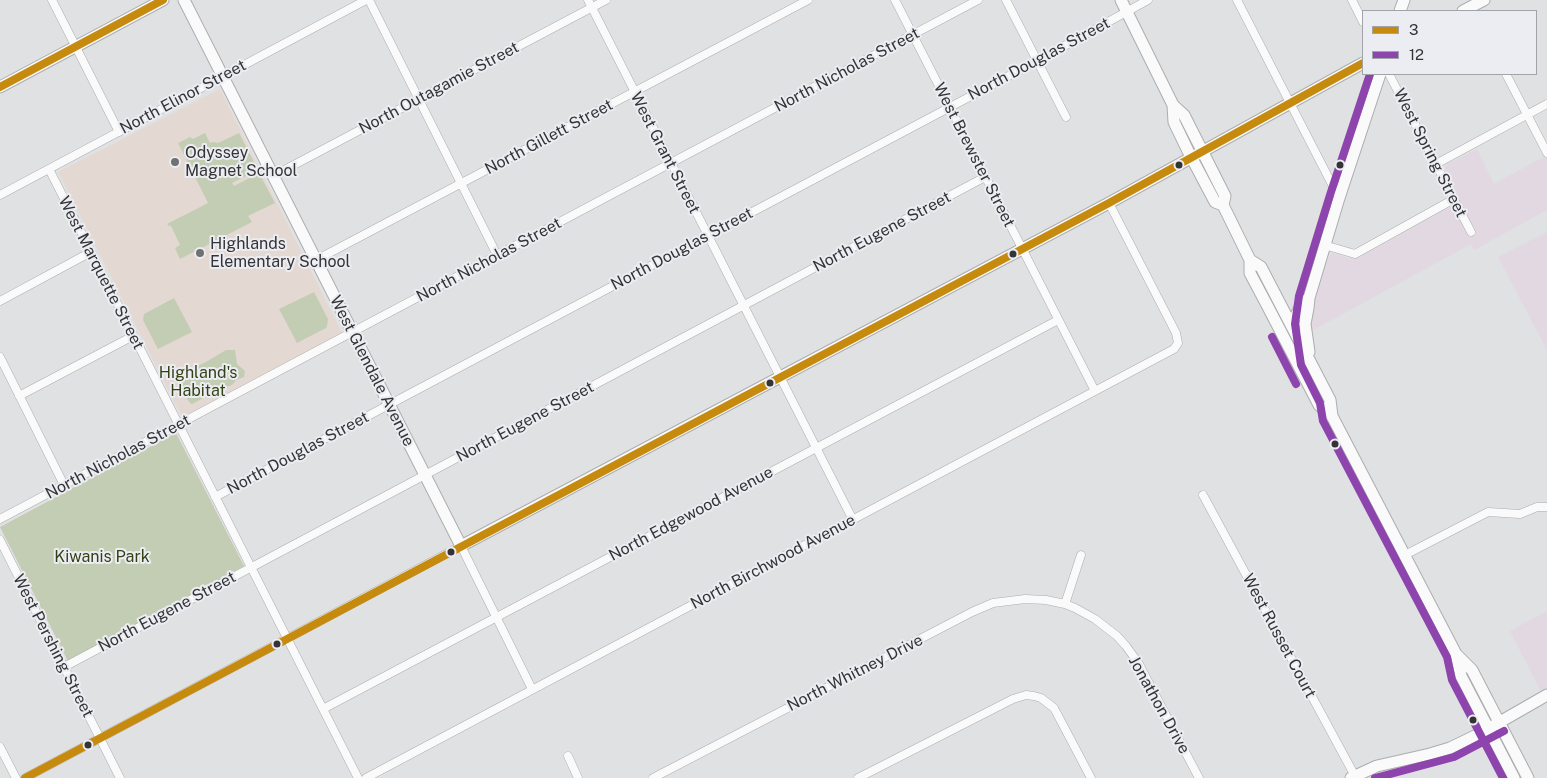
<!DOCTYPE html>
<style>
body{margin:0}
#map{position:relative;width:1547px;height:778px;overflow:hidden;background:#dfe1e3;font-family:"Public Sans",sans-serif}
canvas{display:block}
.legend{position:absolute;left:1362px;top:10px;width:175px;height:65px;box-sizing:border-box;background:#ecedf2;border:1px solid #a2a3a7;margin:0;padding:6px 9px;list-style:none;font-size:15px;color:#343436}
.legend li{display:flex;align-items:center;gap:10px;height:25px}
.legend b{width:25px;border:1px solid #a2a3a7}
</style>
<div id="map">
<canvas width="1547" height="778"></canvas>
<ul class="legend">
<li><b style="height:6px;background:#c68a0e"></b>3</li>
<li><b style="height:6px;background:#8e44ad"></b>12</li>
</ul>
</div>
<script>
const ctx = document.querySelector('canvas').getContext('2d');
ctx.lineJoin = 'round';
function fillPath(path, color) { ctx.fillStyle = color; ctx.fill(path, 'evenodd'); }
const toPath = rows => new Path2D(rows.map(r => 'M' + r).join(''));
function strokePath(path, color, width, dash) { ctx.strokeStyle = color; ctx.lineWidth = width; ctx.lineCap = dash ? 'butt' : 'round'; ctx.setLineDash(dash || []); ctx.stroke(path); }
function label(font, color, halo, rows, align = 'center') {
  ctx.font = font + ' "Public Sans",sans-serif'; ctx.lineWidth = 4; ctx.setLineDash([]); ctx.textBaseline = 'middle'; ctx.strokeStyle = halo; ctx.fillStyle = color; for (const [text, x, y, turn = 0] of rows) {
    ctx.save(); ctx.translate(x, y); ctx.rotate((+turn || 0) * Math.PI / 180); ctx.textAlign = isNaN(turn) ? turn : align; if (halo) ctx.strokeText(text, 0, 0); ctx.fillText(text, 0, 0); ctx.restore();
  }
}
fillPath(toPath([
 [1477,149,1494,184,1547,155,1547,210,1474,250,1471,244,1308,333,1311,309,1329,255,1333,253,1348,258,1359,257,1460,201,1445,168,1448,164],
 [1547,232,1547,350,1498,257],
 [1547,611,1547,703,1510,631]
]), '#e1d8e1');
fillPath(toPath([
 [220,89,342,333,182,417,58,172]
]), '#e3d9d2');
fillPath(toPath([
 [205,133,210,143,213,142,218,143,239,133,258,170,232,183,234,186,259,173,275,203,248,216,252,222,180,259,175,248,180,245,171,226,169,226,167,224,208,203,178,143,190,137,193,139],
 [314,292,328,319,327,326,326,328,297,343,279,309],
 [174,298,192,332,158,349,143,320,144,314],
 [226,350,235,350,237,364,245,371,244,377,236,380,232,385,223,388,218,392,211,394,192,404,190,403,178,385,176,378,183,372,206,362],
 [176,433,244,566,68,661,0,527]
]), '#c2cdb4');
const street = toPath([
 [52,0,119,132],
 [369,0,497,255],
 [588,0,853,520],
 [895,0,1095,391],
 [1006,0,1066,117],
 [1237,0,1339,198],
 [1352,0,1363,22],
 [1389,74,1471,232],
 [1506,74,1547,153],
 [1436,164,1547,104],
 [49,169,358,778],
 [273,176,606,0],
 [0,195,366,0],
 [1324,245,1355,254,1454,199],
 [316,260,808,0],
 [0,301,91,252],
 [0,357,64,485],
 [19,396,133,336],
 [1203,495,1356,778],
 [215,497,1037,61,1148,0],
 [0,519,978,0],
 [0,540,120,778],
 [1405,555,1488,512,1520,514,1537,507,1547,507],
 [1065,604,1081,555],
 [64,667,985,177],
 [323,709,1058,320],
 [0,747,16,778],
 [568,756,578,778],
 [25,778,461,546,532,689],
 [366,778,1174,349,1178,343,1176,333,1109,203],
 [653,778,972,612,993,603,1025,599,1046,600,1065,604,1075,608,1095,619,1117,636,1126,646,1139,664,1199,778],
 [858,778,1013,699,1026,695,1034,696,1041,698,1054,708,1091,778]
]);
const secondary = toPath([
 [184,0,461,546,1109,203,1363,63],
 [1121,0,1173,105,1174,122,1188,151,1215,202,1223,205],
 [1400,11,1404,0],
 [1463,11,1484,0],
 [0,87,163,0],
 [1173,105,1184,115,1225,196,1223,205,1250,260,1250,273,1268,307,1319,405,1332,416],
 [1250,260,1261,267,1330,400,1332,416,1456,654,1461,676,1514,778],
 [1291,325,1303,302,1309,298],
 [1309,352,1305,324,1308,308,1309,298,1339,198,1380,74],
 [1457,655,1472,670,1528,778],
 [1351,778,1377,766,1430,754,1450,748,1479,734,1547,695]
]);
strokePath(street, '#acadae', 9);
strokePath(secondary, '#acadae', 13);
strokePath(street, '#fafafb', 8);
strokePath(secondary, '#fafafb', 11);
strokePath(toPath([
 [0,87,163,0],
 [25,778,1109,203,1363,63]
]), '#c68a0e', 8);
strokePath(toPath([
 [1370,74,1330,195,1299,296,1295,324,1301,365,1320,403,1323,421,1447,657,1452,680,1503,778],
 [1272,337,1296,384],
 [1375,778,1454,757,1504,731]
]), '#8e44ad', 8);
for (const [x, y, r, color] of [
 [175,162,5,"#707173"],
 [1179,165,4.5,"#343436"],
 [1340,165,4.5,"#343436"],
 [200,253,5,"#707173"],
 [1013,254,4.5,"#343436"],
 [770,383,4.5,"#343436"],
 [1335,444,4.5,"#343436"],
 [451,552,4.5,"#343436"],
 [277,644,4.5,"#343436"],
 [1473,720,4.5,"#343436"],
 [88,745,4.5,"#343436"]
]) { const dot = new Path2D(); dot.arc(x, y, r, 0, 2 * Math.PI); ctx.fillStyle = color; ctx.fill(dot); strokePath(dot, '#ecedf2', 2); }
label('16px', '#343436', '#ecedf2', [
 ["North Douglas Street",1039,59,-28],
 ["North Nicholas Street",847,70,-28],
 ["North Outagamie Street",439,88,-28],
 ["North Elinor Street",183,97,-28],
 ["North Gillett Street",549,137,-28],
 ["West Grant Street",665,153,63],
 ["West Spring Street",1430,153,63],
 ["West Brewster Street",974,155,63],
 ["North Eugene Street",882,232,-28],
 ["North Douglas Street",682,249,-28],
 ["North Nicholas Street",489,260,-28],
 ["West Marquette Street",101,273,63],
 ["West Glendale Avenue",372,371,63],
 ["North Eugene Street",525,422,-28],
 ["North Douglas Street",298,453,-28],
 ["North Nicholas Street",118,457,-28],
 ["North Edgewood Avenue",691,514,-28],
 ["North Birchwood Avenue",773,562,-28],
 ["North Eugene Street",167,612,-28],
 ["West Russet Court",1279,636,62],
 ["West Pershing Street",53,646,63],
 ["North Whitney Drive",855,673,-27],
 ["Jonathon Drive",1159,705,61]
]);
label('16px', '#343436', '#ecedf2', [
 ["Odyssey",185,153],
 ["Magnet School",185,171],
 ["Highlands",210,244],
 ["Elementary School",210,262]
], 'left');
label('16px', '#334115', '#ecedf2', [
 ["Highland's",198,373],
 ["Habitat",198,391],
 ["Kiwanis Park",102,557]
]);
</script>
